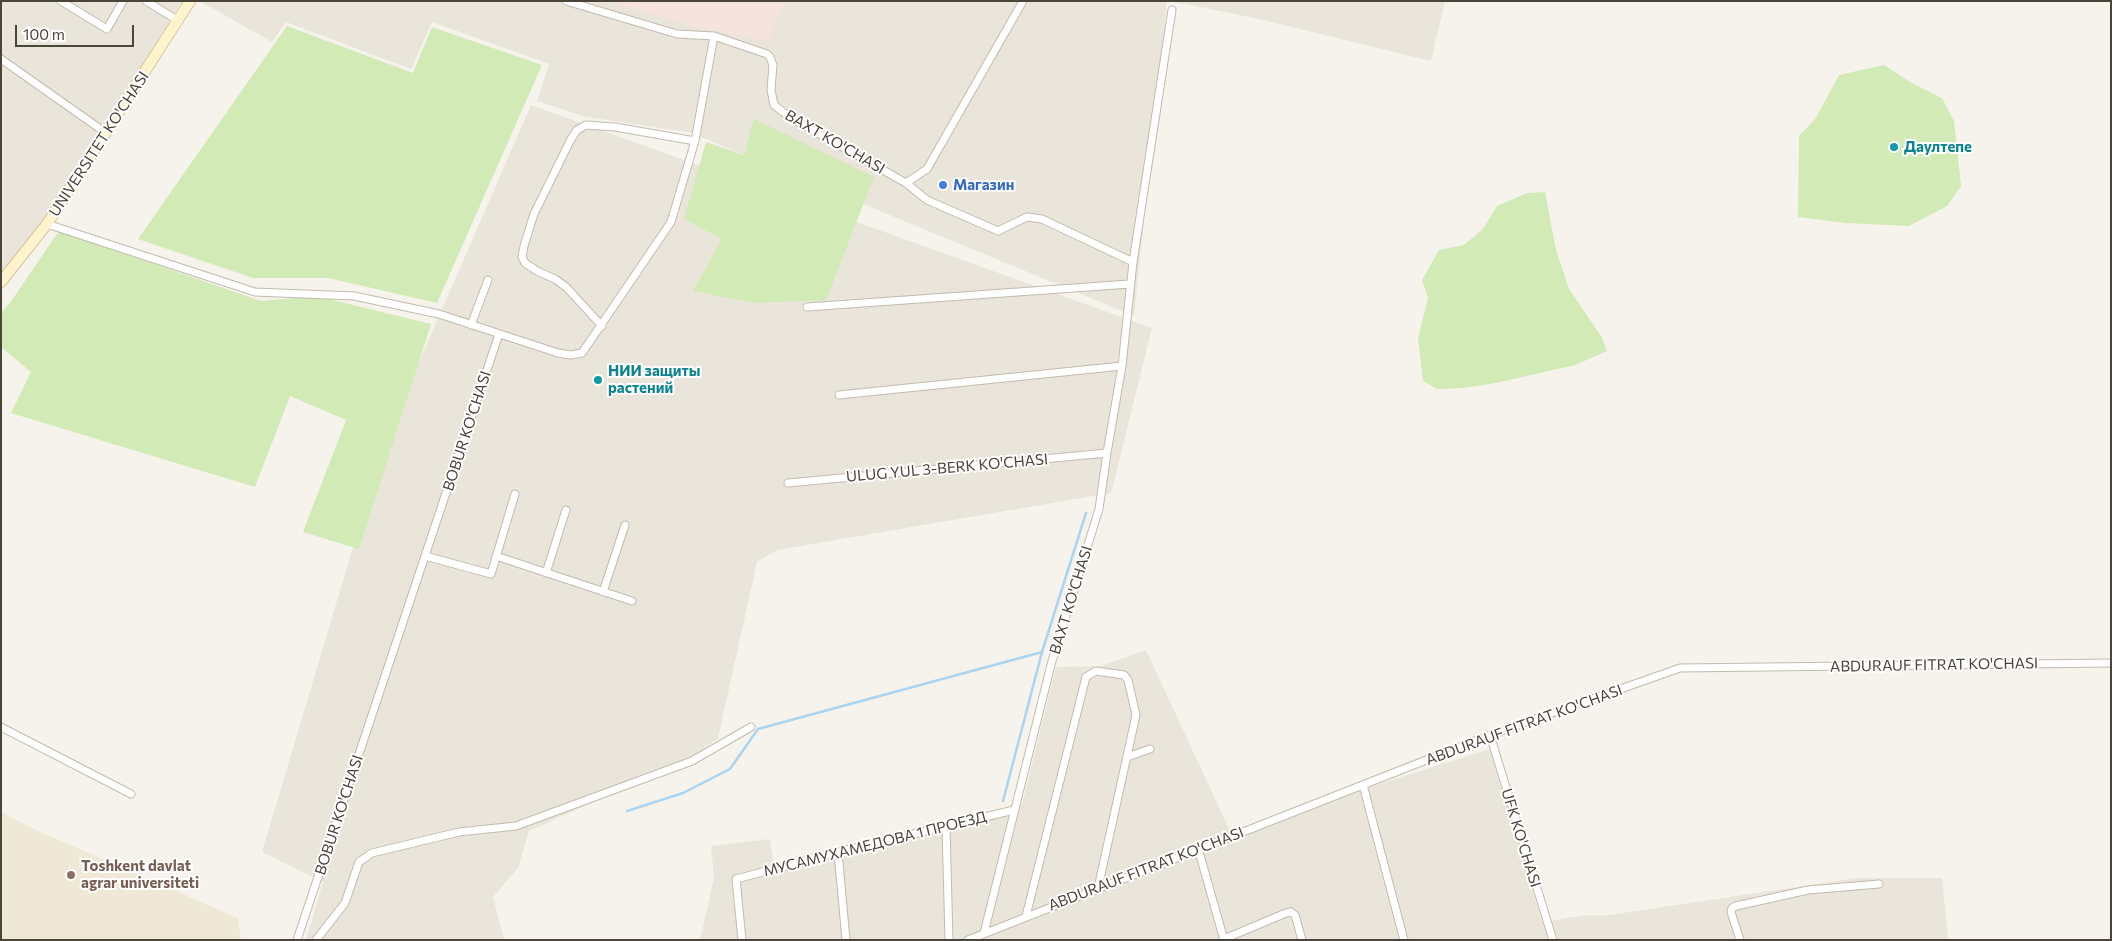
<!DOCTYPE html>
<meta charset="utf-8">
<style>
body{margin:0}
#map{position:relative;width:2112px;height:941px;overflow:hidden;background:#f6f3ec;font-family:Commissioner,sans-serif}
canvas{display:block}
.frame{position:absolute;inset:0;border:2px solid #4b4439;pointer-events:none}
.scale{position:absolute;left:15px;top:25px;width:119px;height:22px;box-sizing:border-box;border:2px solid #4b4439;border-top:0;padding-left:6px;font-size:15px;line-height:18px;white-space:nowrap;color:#4b4439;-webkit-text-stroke:4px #fff;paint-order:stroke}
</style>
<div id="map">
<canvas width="2112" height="941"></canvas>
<div class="frame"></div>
<div class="scale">100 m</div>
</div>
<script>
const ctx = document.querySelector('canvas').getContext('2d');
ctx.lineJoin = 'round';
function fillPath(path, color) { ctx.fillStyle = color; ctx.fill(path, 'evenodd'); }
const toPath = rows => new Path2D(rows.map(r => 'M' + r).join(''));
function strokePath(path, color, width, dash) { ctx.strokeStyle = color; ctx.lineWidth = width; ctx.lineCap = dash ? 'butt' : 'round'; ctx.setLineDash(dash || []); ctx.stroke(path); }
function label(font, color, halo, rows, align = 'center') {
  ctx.font = font + ' Commissioner,sans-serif'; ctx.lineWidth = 4; ctx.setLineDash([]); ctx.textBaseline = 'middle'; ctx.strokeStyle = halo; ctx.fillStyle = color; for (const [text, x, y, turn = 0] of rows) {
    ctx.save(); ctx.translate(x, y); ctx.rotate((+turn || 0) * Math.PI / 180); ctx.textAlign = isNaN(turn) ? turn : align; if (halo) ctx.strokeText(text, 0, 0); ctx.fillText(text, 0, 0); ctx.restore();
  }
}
fillPath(toPath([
 [1,1,182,1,63,196,1,274],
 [204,1,1167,1,1134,316,689,132,586,117,537,101,549,64,432,22,411,69,286,22,272,42,203,3],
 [1169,1,1445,1,1431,61,1255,18],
 [531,105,1152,328,1111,493,777,550,757,562,718,738,689,759,529,831,518,868,493,897,504,940,306,940,323,882,262,852,385,440],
 [1146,650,1230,831,1490,749,1542,922,1586,915,1610,915,1856,878,1942,878,1948,940,700,940,714,878,711,846,770,839,774,865,1022,805,1056,667,1101,666]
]), '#eae5da');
fillPath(toPath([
 [1,812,43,833,238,918,241,940,1,940]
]), '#efe8d6');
fillPath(toPath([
 [608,1,784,1,769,41,691,26]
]), '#f6e3e0');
fillPath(toPath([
 [287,26,413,73,432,27,542,65,437,303,328,278,253,278,138,239],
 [1884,65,1910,82,1942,98,1954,121,1961,186,1947,206,1909,226,1846,223,1798,217,1799,136,1816,118,1839,75],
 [754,119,874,177,826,300,754,303,693,291,722,239,684,219,706,142,744,155],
 [1545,192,1556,250,1569,289,1601,336,1607,351,1575,365,1496,383,1462,388,1437,389,1423,381,1418,338,1428,298,1422,280,1439,250,1464,245,1483,229,1497,206,1527,193],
 [59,231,261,301,316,296,431,324,359,549,303,532,346,420,290,396,255,487,11,413,31,372,1,347,1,313,12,300]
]), '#d2eab5');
strokePath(toPath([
 [1003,801,1042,652,1086,513],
 [627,811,683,793,730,769,758,729,1042,652]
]), '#a9d4f2', 2.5);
const minor = toPath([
 [61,1,107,29,123,1],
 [146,1,179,21],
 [566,1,677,34,714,36,767,54,770,57,773,65,771,90,774,105,791,118,906,183,927,200,998,231,1027,217,1042,219,1133,262],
 [1,59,106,133],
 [906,183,927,169,1023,1],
 [47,224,255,292,354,296,439,314,558,353,571,355,582,353,671,222,695,141,714,36],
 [807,307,1130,284],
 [471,325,488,280],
 [602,326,566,287,555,279,537,271,525,263,522,257,524,246,534,214,571,139,577,130,586,125,615,127,695,141],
 [839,395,1122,366],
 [788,483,1107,453],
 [425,556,491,574,515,494],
 [496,556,632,601],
 [546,573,566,510],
 [603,592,625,525],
 [1,727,131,794],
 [1490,735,1553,940],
 [1127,757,1150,749],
 [1363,785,1404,940],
 [946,827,949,940],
 [1198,848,1224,940],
 [838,852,846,940],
 [1026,916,1086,677,1096,671,1124,675,1128,680,1136,715,1098,888],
 [984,933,1052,661,1099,509,1107,453,1122,366,1133,262,1172,10],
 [1224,939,1286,913,1291,912,1295,915,1302,940],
 [297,940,499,334],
 [316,940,345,903,359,862,372,853,459,832,516,826,692,761,751,727],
 [742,940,736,879,838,852,1014,810],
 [968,940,1490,735,1680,668,2111,663],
 [1740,940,1731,912,1732,908,1736,906,1808,890,1879,884]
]);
const secondary = toPath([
 [1,282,47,224,190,1]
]);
strokePath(minor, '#c2bbae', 9);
strokePath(secondary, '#d6c79b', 12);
strokePath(minor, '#fff', 7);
strokePath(secondary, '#fff3cd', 10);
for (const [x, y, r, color] of [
 [1894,147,5,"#0f9aa8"],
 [943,185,5,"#3f7fe0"],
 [598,380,5,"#0f9aa8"],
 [71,875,5,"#8d6e63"]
]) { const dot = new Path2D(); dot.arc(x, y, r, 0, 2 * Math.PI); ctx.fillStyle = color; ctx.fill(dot); strokePath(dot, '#fff', 2); }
label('15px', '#4b4439', '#fff', [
 ["BAXT KO'CHASI",835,142,30],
 ["UNIVERSITET KO'CHASI",99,144,-57],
 ["BOBUR KO'CHASI",467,431,-72],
 ["ULUG YUL 3-BERK KO'CHASI",947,468,-5],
 ["BAXT KO'CHASI",1071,600,-73],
 ["ABDURAUF FITRAT KO'CHASI",1934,665,-1],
 ["ABDURAUF FITRAT KO'CHASI",1524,725,-20],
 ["BOBUR KO'CHASI",339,815,-72],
 ["UFK KO'CHASI",1521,838,73],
 ["МУСАМУХАМЕДОВА 1 ПРОЕЗД",875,844,-14],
 ["ABDURAUF FITRAT KO'CHASI",1146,869,-21]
]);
label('bold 15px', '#0d838f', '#fff', [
 ["Даултепе",1904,147],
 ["НИИ защиты",608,371],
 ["растений",608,388]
], 'left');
label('bold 15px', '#366cbe', '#fff', [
 ["Магазин",953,185]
], 'left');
label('bold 15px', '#785e54', '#fff', [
 ["Toshkent davlat",81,866],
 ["agrar universiteti",81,883]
], 'left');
</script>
